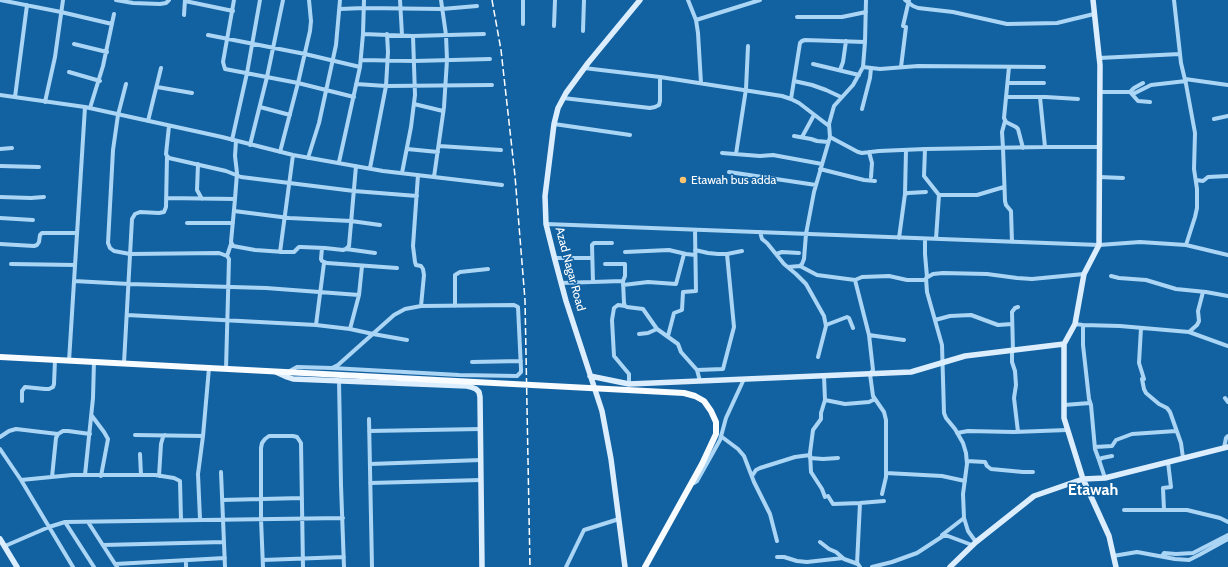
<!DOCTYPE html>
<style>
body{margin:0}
canvas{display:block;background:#1261a1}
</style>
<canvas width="1228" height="567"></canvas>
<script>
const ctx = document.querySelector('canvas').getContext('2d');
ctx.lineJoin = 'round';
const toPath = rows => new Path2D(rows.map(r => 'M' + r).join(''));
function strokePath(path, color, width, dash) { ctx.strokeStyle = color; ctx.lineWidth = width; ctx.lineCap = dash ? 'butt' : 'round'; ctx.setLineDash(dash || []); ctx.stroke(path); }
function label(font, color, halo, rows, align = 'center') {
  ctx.font = font + ' Cabin,sans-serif'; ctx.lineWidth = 3; ctx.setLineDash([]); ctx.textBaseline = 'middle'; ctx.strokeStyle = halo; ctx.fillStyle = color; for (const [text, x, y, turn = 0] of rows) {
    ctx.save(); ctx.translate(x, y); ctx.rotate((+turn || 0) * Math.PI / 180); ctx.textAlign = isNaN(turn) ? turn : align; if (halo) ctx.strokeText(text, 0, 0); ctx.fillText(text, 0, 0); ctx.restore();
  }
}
strokePath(toPath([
 [0,0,61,12,112,24],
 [116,0,133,3,160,4,166,3,169,0],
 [234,0,223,62,225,69,298,83,354,97],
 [400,0,402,35],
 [688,0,696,20,698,33,701,83],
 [905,0,913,6,918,8,953,12,1007,24,1057,23,1094,14],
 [1174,0,1181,63,1186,84,1195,133,1194,169,1197,189,1197,208,1195,217,1186,245],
 [185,1,233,11],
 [340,9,364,8,442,9,477,6],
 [184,15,185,0],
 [797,17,842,17,866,12],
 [696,20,760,0],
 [523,24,523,0],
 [554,26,555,0],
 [903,26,909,0],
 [583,31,584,0],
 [363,34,413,36,484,34],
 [208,35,305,54,360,67],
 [74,44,107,52],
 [1099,58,1180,54],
 [361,60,414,61,490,59],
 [813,64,859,75],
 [863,67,880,69,918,66,1044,67],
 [901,67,906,27],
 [1009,67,1004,118,1006,122,1016,127,1018,129,1023,148],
 [584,68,660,77,782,96,791,99,799,103,829,126],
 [840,70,843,62,846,41],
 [69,72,100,81],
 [1185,79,1228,85],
 [794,81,812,85,826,90,841,97],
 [1008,83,1044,83],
 [126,84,118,115,113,150,108,243,110,248,114,251,130,254,219,253,227,256,229,259,226,369],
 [356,84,386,86,492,85],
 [157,87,192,93],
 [1100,92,1130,92,1138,101,1150,102],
 [1130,92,1134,88,1143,83],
 [1133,94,1151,85,1186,81],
 [0,95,85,107,222,137,293,155,383,171,502,185],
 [15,97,27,5],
 [1006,97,1046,97,1078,99],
 [1040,97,1045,147],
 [563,98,650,108,655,107,659,105,660,101,660,77],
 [791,99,800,43,802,41,805,40,865,42],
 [45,102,55,57,63,0],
 [414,104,443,111],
 [260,107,290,115],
 [90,108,103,66,114,14],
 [862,109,870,78,871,68],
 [1214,119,1228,116],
 [148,121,161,68],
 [1005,121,1002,132,1003,148,1005,201,1006,205,1011,211,1012,242],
 [554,124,630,135],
 [169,126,166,154,167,156,169,158,226,171,241,177,354,191,417,196],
 [794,136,811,139,817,141,828,142],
 [802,137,814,115],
 [830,137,858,152,862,153,879,151,925,149,1045,147,1100,147],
 [232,140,247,73,260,0],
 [236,141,235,156,237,173,235,199,231,242,233,246,255,250,284,252,294,252,299,247,301,247,325,248],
 [250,145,267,77,283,0],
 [439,146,501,150],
 [0,149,12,148],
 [407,149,438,152],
 [925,149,924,176,939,195,936,239],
 [280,152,298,83,310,31,311,21,309,0],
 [869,152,872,163,871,177],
 [722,153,760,156,773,155,822,164],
 [736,154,746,89,748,46],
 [308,158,319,123,336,45,340,0],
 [339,162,360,67,363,34,364,0],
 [198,164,197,190,202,199],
 [0,166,39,167],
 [356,166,349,246,346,249,343,250,325,248,322,248,321,259,322,261,327,263,397,268],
 [370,168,386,86,388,52,387,34],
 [820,169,864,180,875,181],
 [729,172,816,185],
 [402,173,411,127,415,95,413,36],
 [418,175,413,246,415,262,416,265,421,266,423,269,424,275,421,306],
 [434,177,444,107,447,60,446,35,441,0],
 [1099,177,1123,178],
 [1196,180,1203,181,1208,177,1228,176],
 [905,194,906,150],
 [939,195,977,195,1004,187],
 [0,197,31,198,44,197],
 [166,198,235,199],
 [234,211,289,218,351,221,380,225],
 [0,218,33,220],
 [187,223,233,223],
 [546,224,1099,245,1140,242,1186,245,1228,255],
 [760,232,762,239,767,243,784,264,796,274,806,284,824,316,826,326,818,357],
 [899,238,905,194,908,193,926,192],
 [925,239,925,254,927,277],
 [0,244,34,246,37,245,39,242,40,235,42,233,77,233],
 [346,249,375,253],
 [695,250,708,253,718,254,727,254,742,251],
 [280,252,293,155],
 [625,252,669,250,686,254,695,255],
 [776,254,782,252,799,253],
 [227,256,231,244],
 [554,258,592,258],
 [11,264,75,265],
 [605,264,625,264,625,276,623,281,624,303,625,306,627,307,643,309,657,329,678,344,681,352,697,370,700,381],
 [800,266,817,275,855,280,869,335,873,370,870,374,873,396,884,412,886,420,886,477,882,494],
 [788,267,800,266,802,264,804,259,806,234,814,192,830,137,829,124,834,106,853,85,863,67,865,42,866,0],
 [1111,276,1119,278,1146,280,1176,289,1206,292,1228,296],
 [855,280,862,277,889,276,907,280,926,280],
 [74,281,129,284,266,288,359,295],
 [593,282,592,245,594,243,612,243],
 [561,283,623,281],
 [623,285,648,282,676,284,684,254],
 [455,306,455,275,460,272,488,269],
 [625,306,618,305,614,308,612,320,614,356,629,374,629,384],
 [127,315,316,325,350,329,373,334,407,340],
 [935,320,950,316,971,315,998,325,1012,324],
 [1075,324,1083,325,1120,326,1189,332,1228,346],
 [316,325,324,263],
 [826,325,847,317,849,318,853,328],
 [1083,325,1083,345,1089,399,1091,405,1095,449,1099,460],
 [1141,328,1139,363,1144,379],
 [350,329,359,295,362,266],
 [1189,332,1197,325,1199,321,1198,311,1203,292],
 [639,334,648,333,657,329],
 [869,335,904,340],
 [668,336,674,313,682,310,683,292,696,291,695,230],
 [1012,351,1012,362,1015,371,1016,385,1014,398,1018,432],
 [1013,351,1012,312,1015,308,1018,307],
 [69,361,85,107],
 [472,362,521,361],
 [124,363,132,219,135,214,140,212,159,213,164,212,166,207,167,156],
 [697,370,723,369,734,327,727,254],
 [288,372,297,367,332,368,338,365,394,315,405,309,421,306,514,305,518,307,521,369,521,372,517,376,459,375,332,368],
 [824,376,825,400,821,413,821,419,813,430,810,453,811,472,822,489,825,497],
 [1142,379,1144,389,1146,393,1159,404,1167,408,1170,412,1181,443,1183,458],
 [339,381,341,485,344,567],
 [1225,398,1228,402],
 [825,400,845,404,869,402,875,399],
 [22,401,22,391,25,387,45,389,49,389,53,387,54,384,55,360],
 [1064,405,1090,403],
 [92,416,104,432,108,439,101,476],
 [369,419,372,567],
 [369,431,481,429],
 [957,433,968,431,1014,432,1067,430],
 [135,435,203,436],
 [0,437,9,431,16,429,58,434],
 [722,437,738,449,744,456,754,482,770,514,777,541],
 [1095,447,1112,446,1116,440,1132,434,1176,431],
 [1224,448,1226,438,1228,436],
 [0,449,21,480,73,567],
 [140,454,141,475],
 [810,458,823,459,838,458],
 [967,461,985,462,987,466,991,469,1023,472,1033,472],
 [370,464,481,460],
 [221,472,225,567],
 [886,473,942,476,965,481],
 [85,475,93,398,94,361],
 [159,476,161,444,163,437,165,435],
 [752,476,756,470,760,468,795,457,810,455],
 [52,477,56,438,58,434,63,431,68,431,90,434],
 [1105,478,1099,460,1102,458,1112,456],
 [21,480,72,475,155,475,174,478,180,481,181,520],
 [692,482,694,483,697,481,720,440,726,418,744,379],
 [370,483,481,480],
 [828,496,833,504,860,503,884,501],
 [222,500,302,498],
 [1124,510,1187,510,1220,518,1228,522],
 [1164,510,1163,488,1171,487,1168,462],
 [200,519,198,474,203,436,209,368],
 [65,522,94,567],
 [88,522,117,567],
 [942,535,964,518],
 [820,542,829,549,836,552,844,559,858,564,860,567],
 [976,542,968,531,964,518,963,494,967,464,966,453,963,443,955,429,946,418,944,413,942,345,927,292,926,278,933,274,943,273,987,274,1017,278,1032,279,1084,274],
 [103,545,224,542],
 [5,546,49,527,65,522,343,518],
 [1113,556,1137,552,1175,559,1189,560,1199,555,1228,539],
 [1162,556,1164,553,1176,554,1193,553,1228,535],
 [777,557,784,557,797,561,807,562,843,558],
 [186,560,186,567],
 [263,560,344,557],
 [115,564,225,558],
 [857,564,860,503],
 [263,567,261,519,261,448,262,443,265,439,269,436,293,436,297,437,301,443,303,567],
 [566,567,584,530,619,519],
 [872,567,892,562,917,553,943,536,948,536,972,545]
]), '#abd5f5', 4);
strokePath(toPath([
 [1093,0,1100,65,1099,245,1084,274,1075,324,1064,344,1064,418,1083,479,1109,536,1116,567],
 [276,372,287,377,293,379,467,386,471,387,476,389,479,392,480,397,482,567],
 [590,376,629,384,911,372,965,356,1064,344],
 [0,539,17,567],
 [625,567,611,459,602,411,566,301,555,260,546,224,545,196,554,124,558,108,566,93,588,63,640,0],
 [950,567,976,542,1034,496,1083,479,1105,478,1228,447]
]), '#dceefe', 5.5);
strokePath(toPath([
 [0,357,684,393,695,396,704,401,711,411,716,422,716,434,702,464,645,567]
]), '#f9fcff', 6);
strokePath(toPath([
 [492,0,501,50,515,176,525,300,530,567]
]), '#fff', 1.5, [7, 3]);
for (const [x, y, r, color] of [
 [683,180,4,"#ffc56f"]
]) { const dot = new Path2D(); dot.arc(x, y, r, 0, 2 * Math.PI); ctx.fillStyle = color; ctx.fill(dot); strokePath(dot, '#1261a1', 1.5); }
label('12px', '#fff', '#1261a1', [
 ["Etawah bus adda",691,180]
], 'left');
label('12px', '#fff', '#1261a1', [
 ["Azad Nagar Road",570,269,75]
]);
label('bold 16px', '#fff', '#1261a1', [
 ["Etawah",1093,490]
]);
</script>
